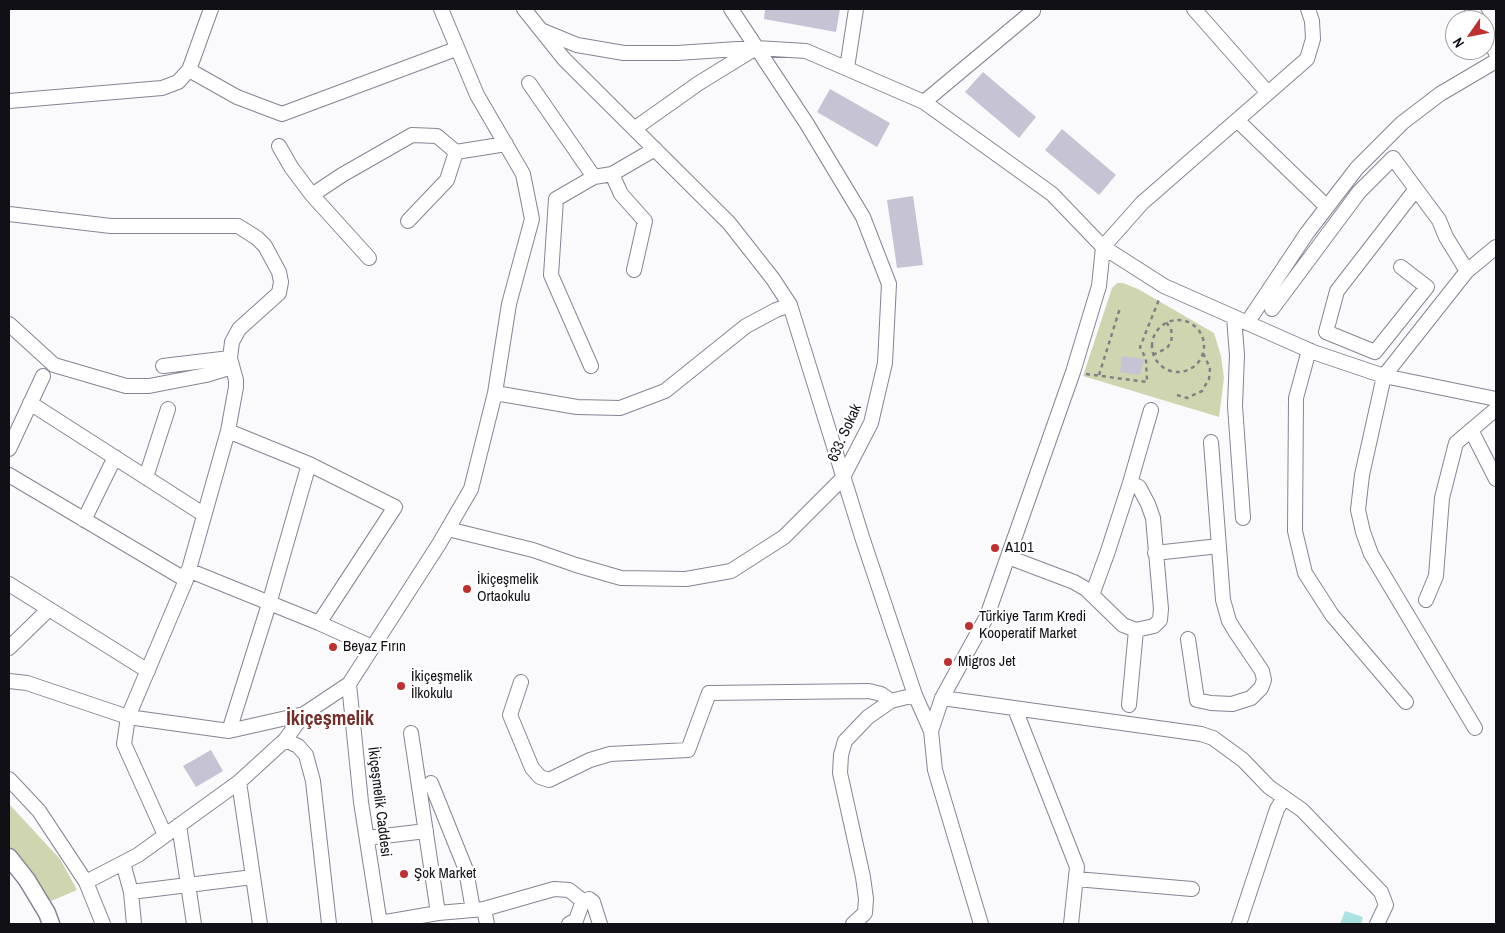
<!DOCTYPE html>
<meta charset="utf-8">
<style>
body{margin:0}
#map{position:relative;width:1505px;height:933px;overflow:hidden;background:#fafafd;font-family:"Archivo Narrow",sans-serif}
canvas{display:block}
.frame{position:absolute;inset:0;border:10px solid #111016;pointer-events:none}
.north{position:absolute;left:1445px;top:10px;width:50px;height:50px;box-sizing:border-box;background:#fff;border:1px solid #a09fa2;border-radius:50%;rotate:237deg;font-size:14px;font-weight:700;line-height:20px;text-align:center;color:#111016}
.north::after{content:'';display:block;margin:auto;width:18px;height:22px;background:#be302f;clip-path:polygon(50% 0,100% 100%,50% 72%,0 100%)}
</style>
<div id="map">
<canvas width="1505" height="933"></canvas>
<div class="frame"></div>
<div class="north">N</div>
</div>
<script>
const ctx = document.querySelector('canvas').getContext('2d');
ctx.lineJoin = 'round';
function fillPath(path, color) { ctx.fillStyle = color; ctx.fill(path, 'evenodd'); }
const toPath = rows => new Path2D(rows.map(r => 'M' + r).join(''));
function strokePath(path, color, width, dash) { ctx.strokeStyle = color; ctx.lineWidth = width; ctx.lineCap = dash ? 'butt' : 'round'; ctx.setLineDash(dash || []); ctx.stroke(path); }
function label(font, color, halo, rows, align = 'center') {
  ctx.font = font + ' "Archivo Narrow",sans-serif'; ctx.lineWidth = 4.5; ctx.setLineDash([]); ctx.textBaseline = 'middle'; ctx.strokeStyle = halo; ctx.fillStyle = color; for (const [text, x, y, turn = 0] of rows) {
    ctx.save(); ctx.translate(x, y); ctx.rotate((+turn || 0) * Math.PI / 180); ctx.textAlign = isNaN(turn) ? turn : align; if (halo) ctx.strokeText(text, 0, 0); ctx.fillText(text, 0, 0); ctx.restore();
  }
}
fillPath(toPath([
 [1117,283,1123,283,1138,289,1214,333,1221,356,1224,378,1219,417,1083,376,1112,288],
 [9,804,60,859,77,890,51,901,9,853]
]), '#cfd6af');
fillPath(toPath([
 [1345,911,1363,917,1361,924,1340,924]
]), '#aae3e2');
fillPath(toPath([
 [765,9,840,9,836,32,764,19],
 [983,72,1036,117,1019,138,965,92],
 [830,89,890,123,877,147,817,112],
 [1062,129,1116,175,1099,195,1045,150],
 [913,196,923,265,897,268,887,200],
 [1122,356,1144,359,1140,375,1120,372],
 [211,750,223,771,196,787,183,766]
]), '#c5c3d4');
const minor = toPath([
 [524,9,564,59,729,223,773,279,790,305],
 [1194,9,1268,93],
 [1472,9,1478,20],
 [543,31,577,45,624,53,677,53,753,48],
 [1485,32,1496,53],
 [847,68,856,9],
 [189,70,237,97,282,114,456,49],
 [529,83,594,177],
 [9,101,162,88,178,82,189,70,211,9],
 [924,102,1033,11],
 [1237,120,1327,207],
 [634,129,699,83,756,48,806,51,924,102,1052,194,1103,247,1142,203,1307,59,1313,39,1312,21,1308,9],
 [279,146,291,167,312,195,369,258],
 [612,174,621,194,645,221,634,270],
 [312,195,342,175,412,135,437,136,456,152,506,144],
 [9,214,111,226,238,226,257,238,265,246,279,272,281,282,279,293,239,329,232,342,230,358,236,380,236,387,228,431,186,580,128,717,124,744,165,835],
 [408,221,447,180,456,152],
 [1401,267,1427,287,1375,352,1326,332,1337,291,1416,189],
 [1272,309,1359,192,1393,158,1439,220,1446,237,1467,271],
 [1234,317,1237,355,1235,406,1243,518],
 [1247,323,1307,233,1357,168,1402,123,1440,94,1496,61],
 [9,324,54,365,126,386,149,386,206,375,232,367],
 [1309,350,1296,398,1295,531,1305,573,1332,615,1406,702],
 [163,366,230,358],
 [591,366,551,275,556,199,594,177,612,174,655,149],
 [495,393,577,407,620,408,665,391,746,326,776,310,790,305,863,540,915,695,931,731],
 [30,403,203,514],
 [1471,430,1496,479],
 [228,431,309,464,395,507,319,623],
 [9,449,43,376],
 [9,475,186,580],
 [146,477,168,409],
 [84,520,115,457],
 [448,529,533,550,576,565,621,578,686,579,731,571,784,537,842,479,871,423,885,363,889,284,863,217,807,124,731,9],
 [1155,553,1219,546],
 [1008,557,1074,582,1086,589,1123,625,1136,630,1154,626,1160,620,1161,609,1153,518,1148,504,1139,487,1130,483],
 [188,570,319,623,372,647],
 [9,584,148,671],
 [1092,595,1107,554,1130,483,1151,410],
 [1426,600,1436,576,1442,498,1456,443,1496,409],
 [1188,639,1197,700,1211,703,1232,704,1251,698,1261,688,1264,680,1262,671,1235,631,1229,621,1223,600,1211,442],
 [9,648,49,609],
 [9,681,27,683,128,717,229,731,304,714,349,684,439,544,471,489,495,393,509,304,532,219,523,174,477,95,441,9],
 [521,682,510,715,532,768,540,777,549,780,590,760,610,754,688,750,709,693,869,691,881,694,891,701],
 [349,684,361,802,380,924],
 [942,698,1201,734,1213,738,1243,760,1269,787,1302,810,1381,892,1386,905,1377,924],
 [1129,705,1136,630],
 [1015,709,1077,867,1071,924],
 [1475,728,1371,554,1363,532,1358,510,1362,475,1384,376,1467,271,1496,247],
 [229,731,269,604,309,464],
 [411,733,438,913],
 [285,740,298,746,306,755,313,781,329,924],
 [9,779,39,811,86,882,103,924],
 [239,782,260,924],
 [431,783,466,870,473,910],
 [179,825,194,924],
 [367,838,426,831],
 [123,863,131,892,134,924],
 [1076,879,1192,889],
 [86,882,138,855,239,782,285,740,304,714],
 [131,892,253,877],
 [484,909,487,924],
 [380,923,438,913,484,909,554,889,569,890,583,901],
 [569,924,576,920,583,901,589,899,593,902,600,924],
 [853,924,865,913,866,899,863,877,840,773,841,755,845,741,868,717,891,701,915,695],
 [981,924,935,770,931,731,942,698,987,616,1073,372,1099,286,1103,247,1164,286,1313,352,1384,376,1496,399],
 [1239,924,1277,809,1284,798]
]);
const major = toPath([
 [9,857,27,880,47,913,51,924]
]);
strokePath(minor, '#868494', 16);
strokePath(major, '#868494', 19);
strokePath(toPath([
 '1152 346a26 26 0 1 1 52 0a26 26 0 1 1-52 0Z',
 [1153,355,1167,348,1171,342,1172,336,1171,329,1166,322],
 [1086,374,1147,382,1146,359,1140,347,1160,297],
 [1099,375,1120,308],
 [1177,395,1187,398,1202,391,1209,379,1210,368,1203,353]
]), '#818185', 2.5, [4, 4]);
strokePath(minor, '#fff', 14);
strokePath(major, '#fff', 16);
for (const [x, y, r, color] of [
 [995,548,5,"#be302f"],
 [467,589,5,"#be302f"],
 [969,626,5,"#be302f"],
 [333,647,5,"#be302f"],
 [948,662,5,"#be302f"],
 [401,686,5,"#be302f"],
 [404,874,5,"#be302f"]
]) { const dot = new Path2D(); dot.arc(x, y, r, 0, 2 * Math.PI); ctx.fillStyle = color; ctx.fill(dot); strokePath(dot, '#fff', 2); }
label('15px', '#111016', '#fff', [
 ["633. Sokak",845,433,-66],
 ["İkiçeşmelik Caddesi",379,802,83]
]);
label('15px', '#111016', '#fff', [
 ["A101",1005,548],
 ["İkiçeşmelik",477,580],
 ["Ortaokulu",477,597],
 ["Türkiye Tarım Kredi",979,617],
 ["Kooperatif Market",979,634],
 ["Beyaz Fırın",343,647],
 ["Migros Jet",958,662],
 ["İkiçeşmelik",411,677],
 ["İlkokulu",411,694],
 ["Şok Market",414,874]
], 'left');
label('bold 20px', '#752e2a', '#fff', [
 ["İkiçeşmelik",330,720]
]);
</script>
